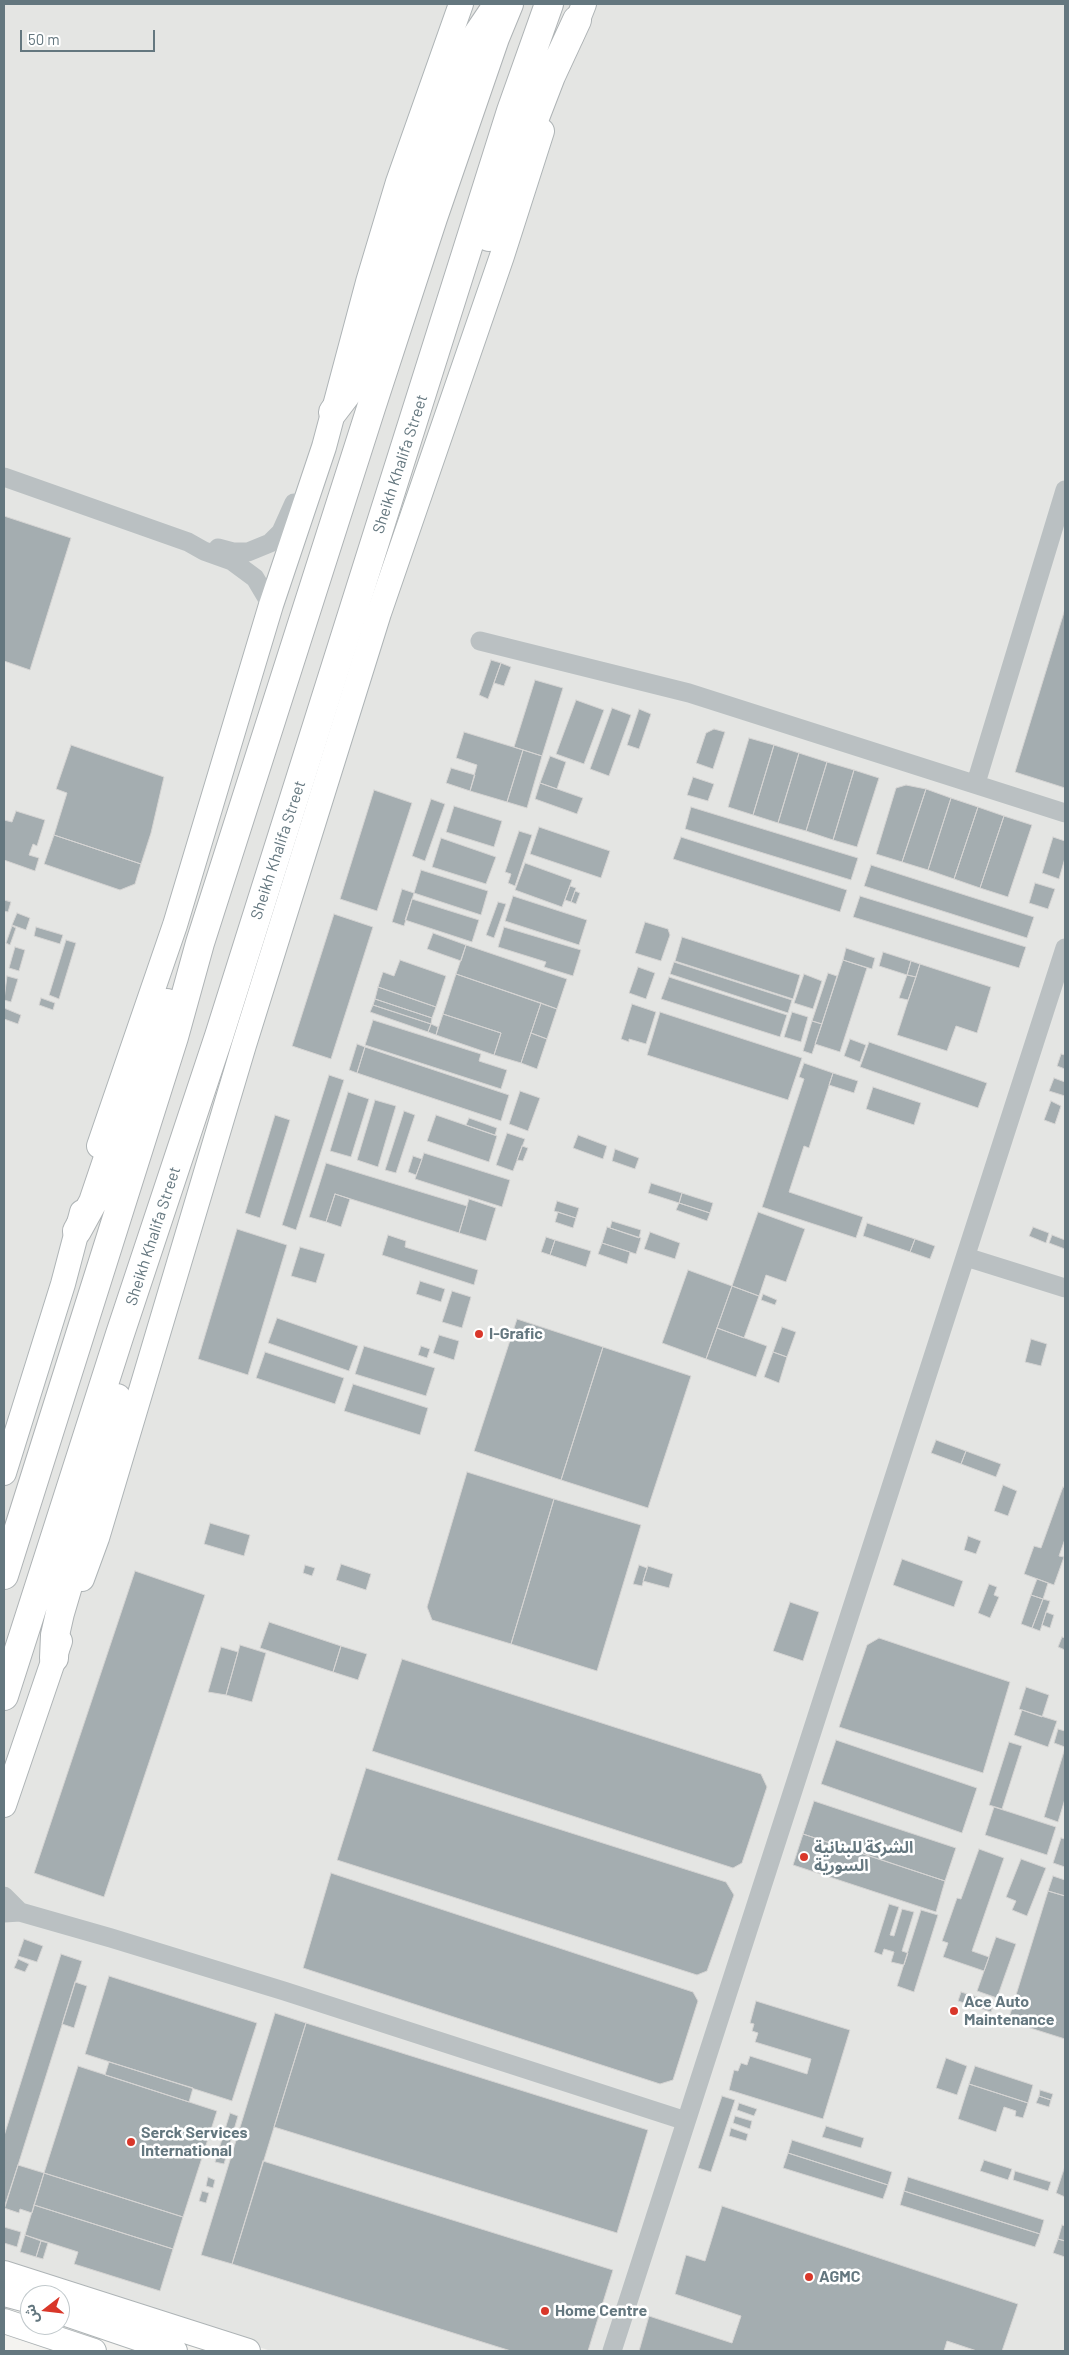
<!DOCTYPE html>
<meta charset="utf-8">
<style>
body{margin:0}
#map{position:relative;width:1069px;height:2355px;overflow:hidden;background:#f4f3f0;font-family:Barlow,"Noto Sans Arabic",sans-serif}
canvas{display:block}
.frame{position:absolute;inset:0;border:5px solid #64777f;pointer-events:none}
.north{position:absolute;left:20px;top:2285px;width:50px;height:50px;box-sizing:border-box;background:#fff;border:1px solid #c1c9cc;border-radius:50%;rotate:254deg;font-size:14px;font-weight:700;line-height:20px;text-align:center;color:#64777f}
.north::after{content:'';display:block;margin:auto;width:18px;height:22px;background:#d9372a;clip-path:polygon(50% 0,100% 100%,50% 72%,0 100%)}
.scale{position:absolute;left:20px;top:30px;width:135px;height:22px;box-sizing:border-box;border:2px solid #64777f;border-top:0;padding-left:6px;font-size:15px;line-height:18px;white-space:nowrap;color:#64777f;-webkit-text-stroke:4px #fff;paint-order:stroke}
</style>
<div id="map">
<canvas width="1069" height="2355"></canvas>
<div class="frame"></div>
<div class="north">ش</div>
<div class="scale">50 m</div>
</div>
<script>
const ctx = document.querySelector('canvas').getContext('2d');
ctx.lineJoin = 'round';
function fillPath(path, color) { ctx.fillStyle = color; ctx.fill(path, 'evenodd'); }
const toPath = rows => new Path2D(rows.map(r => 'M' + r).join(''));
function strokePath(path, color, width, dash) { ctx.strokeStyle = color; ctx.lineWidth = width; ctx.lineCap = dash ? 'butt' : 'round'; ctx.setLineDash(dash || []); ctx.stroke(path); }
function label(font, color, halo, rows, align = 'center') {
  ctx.font = font + ' Barlow,"Noto Sans Arabic",sans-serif'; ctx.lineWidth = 5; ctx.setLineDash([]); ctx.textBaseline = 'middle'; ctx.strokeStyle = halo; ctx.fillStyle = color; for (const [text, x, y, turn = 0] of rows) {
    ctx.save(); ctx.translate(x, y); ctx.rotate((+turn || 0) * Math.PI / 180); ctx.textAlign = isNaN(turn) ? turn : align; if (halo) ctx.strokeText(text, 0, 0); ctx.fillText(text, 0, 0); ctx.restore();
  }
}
fillPath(toPath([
 [4,4,1065,4,1065,2351,271,2351,4,2264]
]), '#e4e5e3');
const building = toPath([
 [4,516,71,538,30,670,4,661,4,516],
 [1065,609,1065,788,1015,772,1065,609],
 [491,660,501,663,488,699,479,695,491,660],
 [501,663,511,667,504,686,494,683,501,663],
 [535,680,563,688,542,756,514,747,535,680],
 [576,700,604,710,584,764,556,754,576,700],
 [612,708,631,715,609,776,590,769,612,708],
 [639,709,651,714,639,749,627,745,639,709],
 [714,729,725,732,713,769,696,763,706,733,714,729],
 [464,732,523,750,507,802,470,791,477,765,456,758,464,732],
 [749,738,774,745,753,815,728,807,749,738],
 [71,745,164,777,151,833,141,864,54,835,67,793,56,789,71,745],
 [774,745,799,753,778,823,753,815,774,745],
 [523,750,542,756,527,808,507,802,523,750],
 [799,753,827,762,806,831,778,823,799,753],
 [550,756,566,762,557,789,540,783,550,756],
 [827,762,854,770,833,840,806,831,827,762],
 [451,768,475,775,470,791,446,783,451,768],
 [854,770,879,778,857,847,833,840,854,770],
 [693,777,714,784,708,801,687,795,693,777],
 [540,783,583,798,577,814,535,799,540,783],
 [906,785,926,789,902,862,876,854,896,788,906,785],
 [926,789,951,798,928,870,902,862,926,789],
 [374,790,412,803,377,911,340,899,374,790],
 [951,798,978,807,954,879,928,870,951,798],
 [431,799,445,804,425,861,412,856,431,799],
 [454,806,502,821,494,847,446,832,454,806],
 [691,807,858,858,851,880,685,829,691,807],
 [978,807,1004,816,980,888,954,879,978,807],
 [16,811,45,820,37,846,33,844,29,855,39,858,35,871,4,860,4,820,12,822,16,811],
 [1004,816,1032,825,1008,897,980,888,1004,816],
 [539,827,610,851,601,878,530,854,539,827],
 [519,831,532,835,515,886,508,883,511,874,505,872,519,831],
 [54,835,141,864,135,884,120,890,44,864,54,835],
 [681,837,847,890,840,912,673,859,681,837],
 [1053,837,1065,841,1065,858,1059,879,1042,873,1053,837],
 [441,838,496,857,486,884,432,867,441,838],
 [525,863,572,880,562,907,515,890,525,863],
 [871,865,1034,917,1027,938,864,886,871,865],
 [421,870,488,891,481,915,414,893,421,870],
 [1035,883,1055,889,1048,909,1029,903,1035,883],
 [570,886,576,888,571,902,565,900,570,886],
 [402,889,414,893,404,926,392,922,402,889],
 [575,891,580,893,576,904,571,902,575,891],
 [513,896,587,920,579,945,505,921,513,896],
 [860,896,1026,947,1019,968,853,917,860,896],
 [412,899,479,920,472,942,405,920,412,899],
 [4,900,11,902,8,912,4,911,4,900],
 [498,902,506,904,494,938,486,935,498,902],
 [17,913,30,918,26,930,12,925,17,913],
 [334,914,373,927,331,1059,292,1046,334,914],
 [645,922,668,929,670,935,661,961,635,953,645,922],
 [12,926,16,928,10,945,6,943,12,926],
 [36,927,63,935,60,944,34,936,36,927],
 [504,927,581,950,573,976,544,967,546,962,498,947,504,927],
 [433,933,466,945,461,961,427,949,433,933],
 [682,937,800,975,793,999,675,961,682,937],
 [66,940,76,943,59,999,49,995,66,940],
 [466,945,567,979,557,1009,456,974,466,945],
 [15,947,25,950,19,971,9,968,15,947],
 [846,948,875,958,872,969,843,960,846,948],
 [883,952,911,961,907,975,879,966,883,952],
 [400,960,446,976,436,1007,378,987,383,972,394,976,400,960],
 [843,960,867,968,840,1052,815,1044,843,960],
 [911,961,920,964,916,977,907,975,911,961],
 [674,962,792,1000,788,1013,670,974,674,962],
 [920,964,991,987,977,1033,956,1026,947,1051,897,1035,920,964],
 [638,967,655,973,646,999,629,993,638,967],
 [828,973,837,976,822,1024,812,1021,828,973],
 [456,974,541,1003,521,1063,494,1055,501,1033,443,1014,456,974],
 [804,974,822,981,813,1009,794,1003,804,974],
 [907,975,916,977,908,1000,899,998,907,975],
 [7,976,18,979,11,1002,4,1000,7,976],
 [669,977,787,1015,780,1037,661,999,669,977],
 [378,987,436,1007,432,1018,375,999,378,987],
 [41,998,55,1003,53,1010,39,1005,41,998],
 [375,999,432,1018,431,1024,373,1005,375,999],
 [541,1003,557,1009,547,1039,531,1033,541,1003],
 [632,1004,656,1012,646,1044,629,1039,629,1042,621,1039,632,1004],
 [373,1005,431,1024,428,1032,370,1012,373,1005],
 [4,1008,21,1015,18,1024,4,1019,4,1008],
 [660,1012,802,1058,788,1100,647,1055,660,1012],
 [792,1012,808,1017,801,1042,784,1037,792,1012],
 [443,1014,501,1033,494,1055,436,1035,443,1014],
 [373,1020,481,1054,479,1061,507,1070,501,1089,365,1045,373,1020],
 [812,1021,822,1024,812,1054,803,1051,812,1021],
 [431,1024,438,1027,436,1035,428,1032,431,1024],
 [531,1033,547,1039,537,1069,521,1063,531,1033],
 [850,1039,866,1045,860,1062,844,1056,850,1039],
 [869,1042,987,1083,978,1108,860,1067,869,1042],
 [357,1044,365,1047,357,1073,349,1070,357,1044],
 [365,1047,509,1095,501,1121,357,1073,365,1047],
 [1061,1054,1065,1055,1065,1069,1057,1066,1061,1054],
 [804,1063,833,1073,809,1148,804,1146,789,1192,863,1217,856,1238,762,1207,804,1079,799,1077,804,1063],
 [833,1073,858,1081,854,1093,829,1085,833,1073],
 [329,1075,344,1080,296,1230,282,1225,329,1075],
 [1054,1078,1065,1082,1065,1096,1049,1091,1054,1078],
 [873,1087,921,1103,914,1125,866,1109,873,1087],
 [520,1091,540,1098,528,1131,509,1124,520,1091],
 [348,1092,369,1099,351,1157,330,1151,348,1092],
 [375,1100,396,1106,378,1167,357,1160,375,1100],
 [1051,1101,1061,1106,1055,1124,1044,1120,1051,1101],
 [404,1111,415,1115,396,1173,385,1170,404,1111],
 [275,1115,290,1120,260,1218,245,1213,275,1115],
 [436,1115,497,1136,489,1162,427,1141,436,1115],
 [469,1118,497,1128,495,1135,466,1125,469,1118],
 [507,1133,525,1139,513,1171,496,1165,507,1133],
 [578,1135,607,1146,603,1159,573,1148,578,1135],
 [522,1146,528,1148,523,1161,517,1160,522,1146],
 [615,1149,639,1158,635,1169,612,1161,615,1149],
 [424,1153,510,1180,502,1207,415,1179,424,1153],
 [413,1156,422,1159,416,1175,408,1172,413,1156],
 [326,1163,467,1206,459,1233,335,1194,326,1222,309,1217,326,1163],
 [651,1183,682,1193,679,1203,648,1193,651,1183],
 [682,1193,713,1203,710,1213,679,1203,682,1193],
 [335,1194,350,1199,341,1227,326,1222,335,1194],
 [469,1199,496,1208,486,1241,459,1233,469,1199],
 [557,1201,579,1208,576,1218,554,1211,557,1201],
 [679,1203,710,1213,707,1221,676,1210,679,1203],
 [558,1212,576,1218,573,1228,555,1222,558,1212],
 [758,1212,805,1229,786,1282,766,1275,759,1296,732,1286,758,1212],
 [612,1221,641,1230,639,1238,610,1228,612,1221],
 [867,1223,915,1239,910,1252,863,1236,867,1223],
 [607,1227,641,1238,636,1254,602,1243,607,1227],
 [1033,1227,1049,1233,1046,1243,1029,1236,1033,1227],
 [237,1229,287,1245,248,1375,198,1359,237,1229],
 [650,1232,680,1243,675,1259,644,1249,650,1232],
 [388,1235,406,1241,405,1247,478,1270,474,1285,382,1255,388,1235],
 [1052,1235,1065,1240,1065,1249,1049,1243,1052,1235],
 [546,1237,555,1240,550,1255,541,1252,546,1237],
 [915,1239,935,1246,930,1259,910,1252,915,1239],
 [555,1240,591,1251,586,1267,550,1255,555,1240],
 [602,1243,630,1252,627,1264,598,1254,602,1243],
 [300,1247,325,1254,316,1283,291,1276,300,1247],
 [688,1270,732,1286,706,1359,662,1343,688,1270],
 [420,1281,445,1289,441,1302,416,1294,420,1281],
 [732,1286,759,1296,744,1338,717,1328,732,1286],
 [452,1291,471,1297,462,1328,442,1322,452,1291],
 [763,1294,777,1300,775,1305,761,1300,763,1294],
 [277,1318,358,1346,349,1371,268,1343,277,1318],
 [517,1319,603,1347,561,1480,474,1451,517,1319],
 [782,1327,796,1332,787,1357,773,1352,782,1327],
 [717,1328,767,1346,756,1377,706,1359,717,1328],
 [439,1335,459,1341,454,1360,433,1353,439,1335],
 [1031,1339,1047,1344,1041,1366,1025,1362,1031,1339],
 [364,1346,435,1368,426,1396,355,1374,364,1346],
 [421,1346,430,1349,427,1358,418,1355,421,1346],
 [603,1347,691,1376,648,1508,561,1480,603,1347],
 [265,1352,344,1378,335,1404,256,1378,265,1352],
 [773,1352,787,1357,779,1383,764,1377,773,1352],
 [353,1384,428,1408,420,1435,344,1411,353,1384],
 [936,1440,966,1451,961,1464,931,1453,936,1440],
 [966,1451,1001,1464,996,1477,961,1464,966,1451],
 [467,1472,554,1499,511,1644,432,1620,427,1607,467,1472],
 [1003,1485,1017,1491,1008,1516,994,1511,1003,1485],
 [1063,1487,1065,1488,1065,1539,1059,1556,1064,1557,1054,1585,1024,1574,1034,1546,1041,1548,1063,1487],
 [554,1499,641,1525,597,1671,511,1644,554,1499],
 [210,1523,250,1535,244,1556,204,1544,210,1523],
 [968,1536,981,1541,976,1554,964,1550,968,1536],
 [902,1559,963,1581,954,1607,893,1585,902,1559],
 [341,1564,371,1574,366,1590,336,1580,341,1564],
 [305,1565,315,1568,312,1576,303,1573,305,1565],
 [639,1565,647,1568,642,1586,633,1584,639,1565],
 [648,1566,673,1574,669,1588,643,1581,648,1566],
 [135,1571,205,1595,104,1897,34,1873,135,1571],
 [1037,1579,1048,1583,1043,1599,1031,1595,1037,1579],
 [989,1584,997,1587,994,1595,999,1597,990,1618,978,1613,989,1584],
 [1031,1595,1043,1599,1032,1628,1021,1624,1031,1595],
 [1043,1599,1050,1601,1040,1631,1032,1628,1043,1599],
 [790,1602,819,1612,803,1661,773,1651,790,1602],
 [1046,1612,1054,1615,1050,1628,1042,1625,1046,1612],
 [269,1622,341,1646,333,1672,260,1648,269,1622],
 [1062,1637,1065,1638,1065,1650,1058,1647,1062,1637],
 [879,1638,1010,1682,983,1773,839,1727,867,1645,879,1638],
 [240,1645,266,1653,252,1702,226,1695,240,1645],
 [341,1646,367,1654,358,1680,333,1672,341,1646],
 [221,1647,238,1652,226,1695,208,1692,221,1647],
 [402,1659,761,1774,767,1787,742,1863,733,1868,372,1751,402,1659],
 [1026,1687,1049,1695,1042,1717,1019,1709,1026,1687],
 [1022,1710,1057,1721,1048,1747,1014,1735,1022,1710],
 [1058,1729,1065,1731,1065,1747,1054,1743,1058,1729],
 [836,1740,977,1788,962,1833,821,1784,836,1740],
 [1009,1742,1022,1746,1002,1809,989,1805,1009,1742],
 [1065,1748,1065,1799,1058,1822,1044,1817,1065,1748],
 [366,1768,726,1882,734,1895,707,1971,697,1975,337,1860,366,1768],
 [814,1801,956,1848,945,1881,803,1834,814,1801],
 [994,1807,1056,1827,1047,1855,985,1835,994,1807],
 [803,1834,945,1881,936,1912,793,1865,803,1834],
 [1061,1838,1065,1839,1065,1867,1053,1863,1061,1838],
 [979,1849,1004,1858,972,1951,989,1957,984,1971,943,1957,948,1943,942,1941,957,1898,961,1899,979,1849],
 [1021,1859,1046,1868,1027,1916,1012,1910,1016,1901,1006,1897,1021,1859],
 [331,1873,693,1992,698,2001,673,2080,660,2084,303,1968,331,1873],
 [1053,1876,1065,1880,1065,1896,1048,1891,1053,1876],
 [1048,1891,1065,1896,1065,2039,1008,2021,1048,1891],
 [889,1904,899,1907,890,1935,894,1936,902,1909,914,1912,902,1951,908,1953,904,1965,891,1962,894,1952,884,1949,882,1955,874,1952,889,1904],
 [921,1910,938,1915,914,1992,897,1986,921,1910],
 [996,1937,1016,1944,997,1998,977,1991,996,1937],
 [24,1939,43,1946,37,1962,18,1956,24,1939],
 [61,1954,82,1961,4,2210,4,2136,61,1954],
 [18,1959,29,1964,25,1972,14,1968,18,1959],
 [109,1976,257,2023,232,2101,85,2054,109,1976],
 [75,1982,87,1986,74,2028,62,2024,75,1982],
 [961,1992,994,2002,991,2012,958,2001,961,1992],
 [756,2001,850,2030,823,2119,729,2090,734,2070,738,2071,741,2063,747,2065,750,2056,807,2074,811,2059,755,2042,758,2033,752,2031,754,2024,750,2023,756,2001],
 [275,2013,306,2023,232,2264,201,2255,275,2013],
 [306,2023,648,2130,617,2233,274,2127,306,2023],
 [946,2058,967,2066,957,2095,936,2088,946,2058],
 [109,2062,193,2088,189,2102,105,2075,109,2062],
 [78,2066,217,2111,183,2217,44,2173,78,2066],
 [975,2066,1033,2085,1028,2103,969,2084,975,2066],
 [969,2084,1028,2103,1023,2118,1015,2116,1016,2111,1004,2107,996,2132,958,2119,969,2084],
 [1040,2090,1053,2094,1051,2100,1039,2096,1040,2090],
 [722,2096,735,2100,711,2172,698,2168,722,2096],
 [1039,2096,1051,2100,1049,2107,1036,2103,1039,2096],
 [739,2103,757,2109,754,2116,737,2110,739,2103],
 [230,2113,238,2116,224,2164,215,2162,230,2113],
 [735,2116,752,2121,750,2129,733,2123,735,2116],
 [826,2126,864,2138,861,2148,822,2137,826,2126],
 [731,2128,748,2134,746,2141,729,2136,731,2128],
 [792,2140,892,2172,888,2185,788,2153,792,2140],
 [788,2153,888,2185,883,2199,783,2168,788,2153],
 [984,2160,1012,2169,1008,2180,980,2171,984,2160],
 [263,2161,613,2270,588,2351,511,2351,232,2264,263,2161],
 [18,2165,44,2173,32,2213,20,2209,19,2213,4,2208,18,2165],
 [1065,2166,1065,2197,1056,2193,1065,2166],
 [1015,2171,1051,2182,1048,2191,1013,2180,1015,2171],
 [44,2173,183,2217,173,2249,34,2205,44,2173],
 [208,2177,215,2180,213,2188,206,2186,208,2177],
 [908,2177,1044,2220,1040,2234,904,2191,908,2177],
 [202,2191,209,2193,206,2203,199,2201,202,2191],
 [904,2191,1040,2234,1035,2247,900,2205,904,2191],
 [34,2205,173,2249,160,2291,74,2264,78,2252,25,2235,34,2205],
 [722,2206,1018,2304,1002,2351,977,2351,947,2341,944,2351,639,2351,649,2316,732,2343,741,2316,675,2294,686,2255,705,2261,722,2206],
 [1062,2225,1065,2226,1065,2241,1058,2239,1062,2225],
 [4,2227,21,2232,17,2247,4,2243,4,2227],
 [25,2235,41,2241,36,2257,20,2252,25,2235],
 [1058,2239,1065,2241,1065,2257,1053,2253,1058,2239],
 [41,2241,48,2243,43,2259,36,2257,41,2241]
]);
fillPath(building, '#a4adb0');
strokePath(building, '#d5d4d3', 1);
const major = toPath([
 [571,37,584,4],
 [99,1146,175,925,271,605,324,447,368,282,398,182,461,4],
 [4,1473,63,1284,82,1212],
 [82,1579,97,1538,244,1045,379,613,502,256,542,131],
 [4,1805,60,1641],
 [4,2273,248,2351],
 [4,2294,30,2301],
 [60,2312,175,2351],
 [4,2321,94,2351]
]);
const highway = toPath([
 [489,237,551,76,577,20],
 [333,412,346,395,358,370,413,196,460,71,475,38,494,10],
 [77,1231,93,1202,117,1131,167,1003],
 [4,1575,174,1037,200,943,371,408,433,218,495,38,509,4],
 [54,1658,55,1635,60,1613,78,1552,117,1398],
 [4,1696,120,1334,219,1036,511,111,549,4]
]);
strokePath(major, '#aeb4b6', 26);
strokePath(highway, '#aeb3b5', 30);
strokePath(toPath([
 [4,477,188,542,204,551,232,561,255,578,271,605],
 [218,548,233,552,248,552,270,543,281,532,294,503],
 [480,641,689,693,1065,813],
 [976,783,1065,490],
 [966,1257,1065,1288],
 [4,1896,20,1912],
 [4,1913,20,1912,111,1938,284,1991,686,2121],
 [612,2351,1065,948]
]), '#bac0c2', 19);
strokePath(major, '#fff', 24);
strokePath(highway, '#fff', 28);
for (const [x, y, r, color] of [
 [479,1334,5,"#d9372a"],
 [804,1857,5,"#d9372a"],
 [954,2011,5,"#d9372a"],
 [131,2142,5,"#d9372a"],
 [809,2277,5,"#d9372a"],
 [545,2311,5,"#d9372a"]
]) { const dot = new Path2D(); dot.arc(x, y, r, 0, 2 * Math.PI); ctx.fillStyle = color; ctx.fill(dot); strokePath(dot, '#fff', 2); }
label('16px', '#64777f', '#fff', [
 ["Sheikh Khalifa Street",400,464,-72],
 ["Sheikh Khalifa Street",278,850,-72],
 ["Sheikh Khalifa Street",153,1236,-72]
]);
label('bold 16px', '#64777f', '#fff', [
 ["I-Grafic",489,1334],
 ["الشركة للبنانية",814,1848],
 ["السورية",814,1866],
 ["Ace Auto",964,2002],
 ["Maintenance",964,2020],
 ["Serck Services",141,2133],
 ["International",141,2151],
 ["AGMC",819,2277],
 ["Home Centre",555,2311]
], 'left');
</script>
